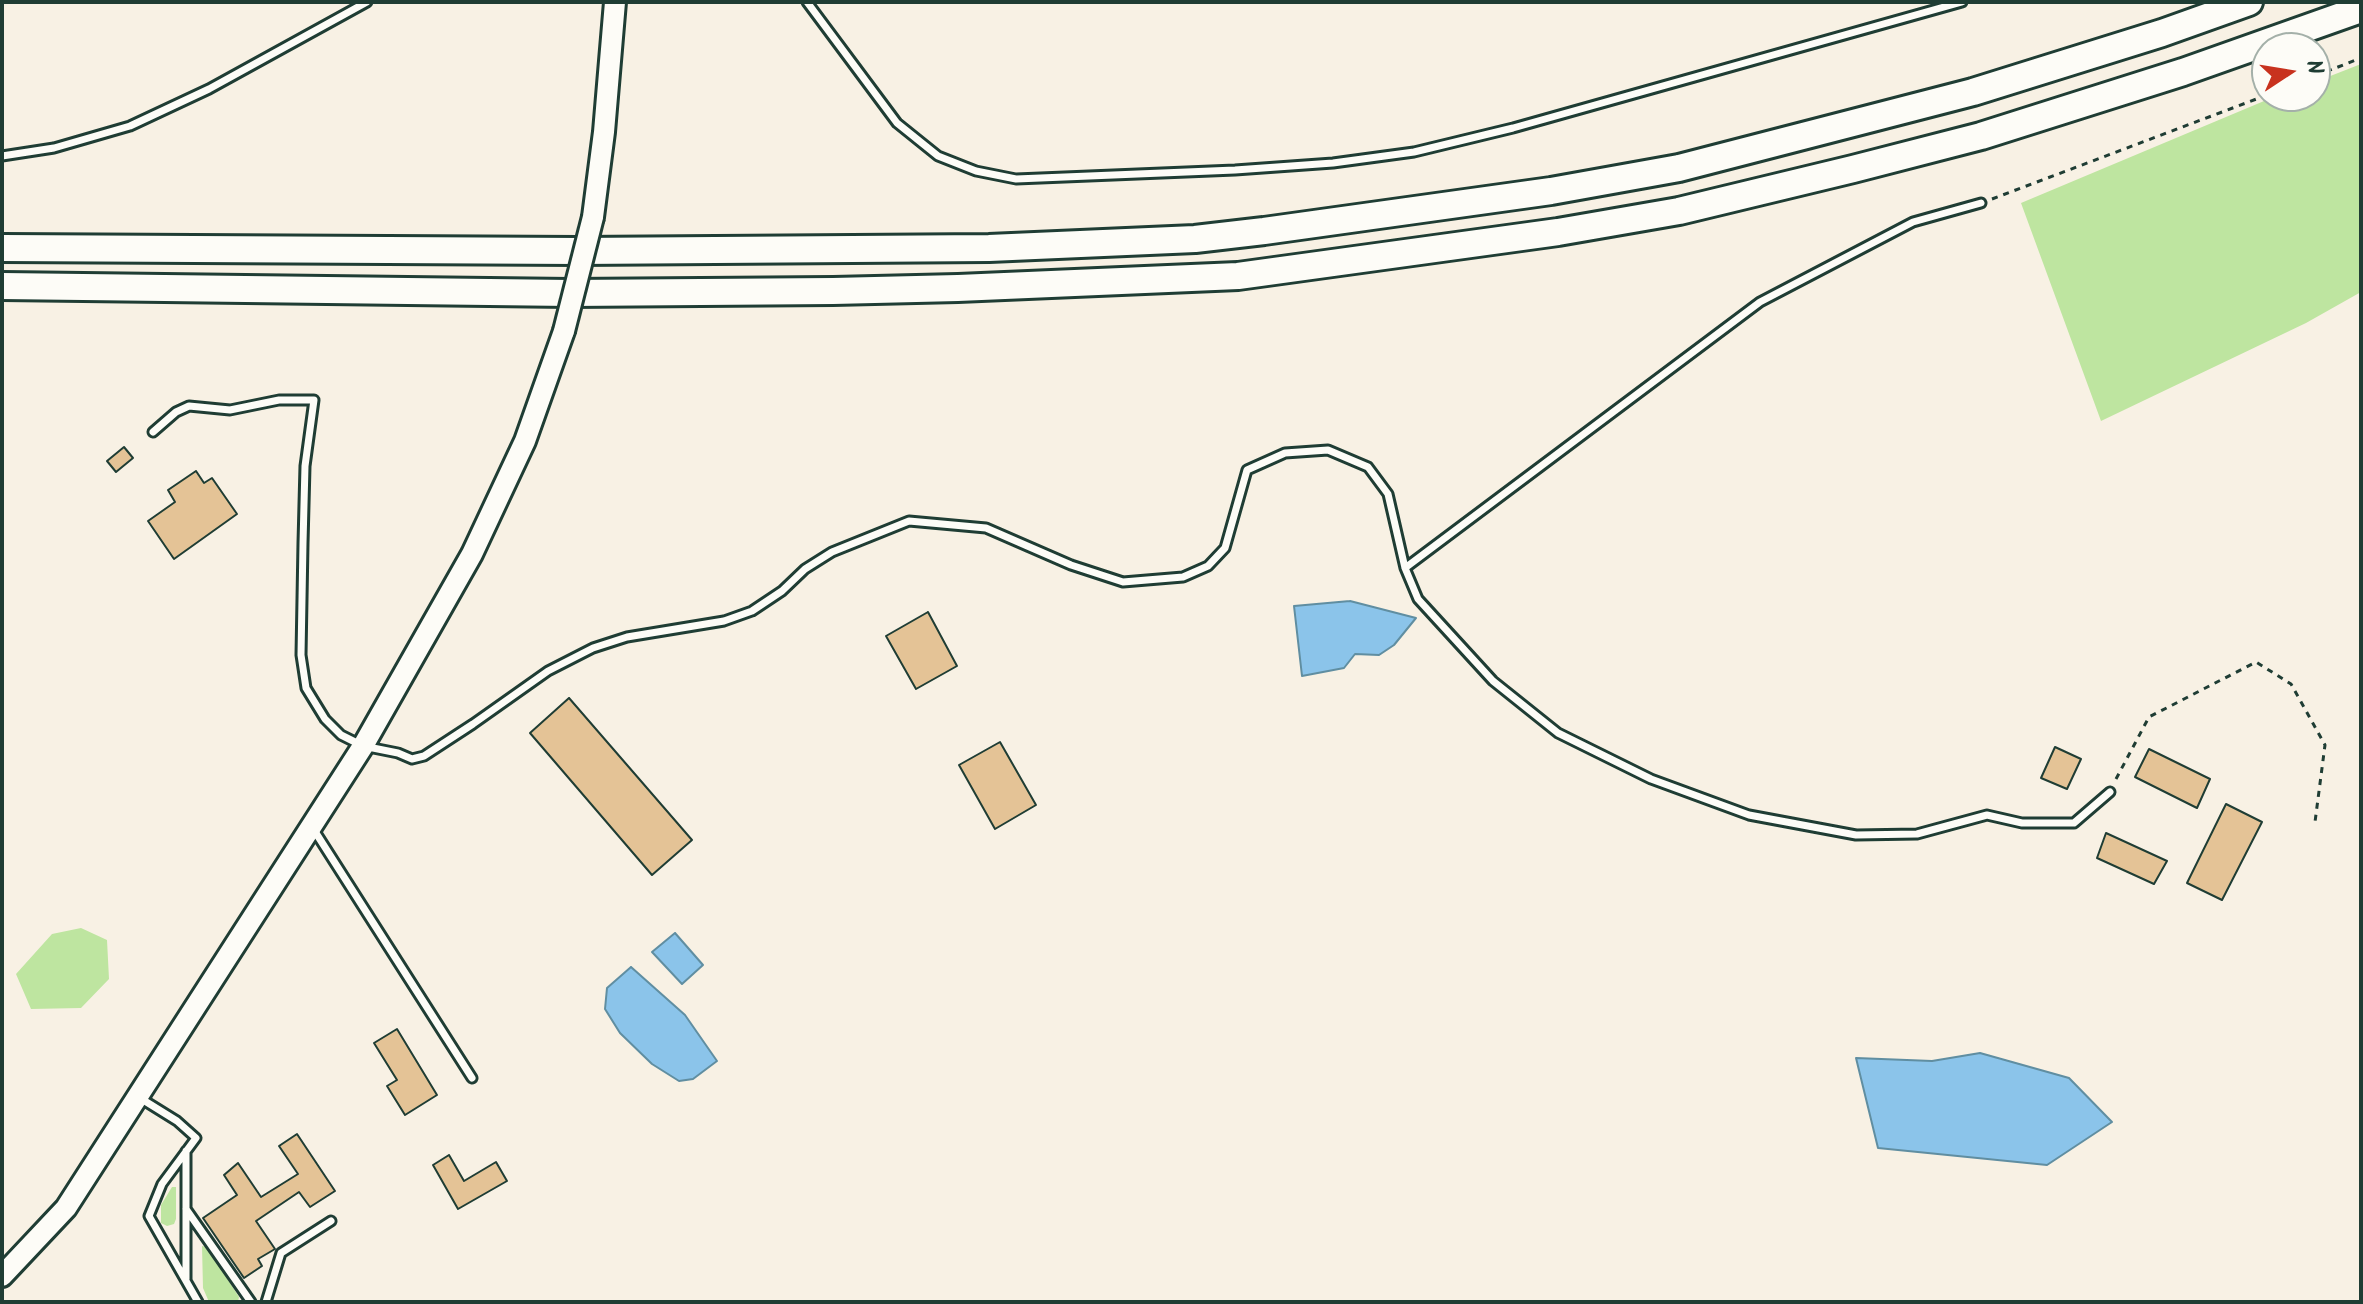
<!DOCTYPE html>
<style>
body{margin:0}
#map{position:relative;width:2363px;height:1304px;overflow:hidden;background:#f8f1e4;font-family:Kalam,sans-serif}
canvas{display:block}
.frame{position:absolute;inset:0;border:4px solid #1f3d34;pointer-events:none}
.north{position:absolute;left:2251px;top:32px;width:80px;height:80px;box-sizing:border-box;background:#fdfcf7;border:2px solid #a4b0a9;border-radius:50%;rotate:78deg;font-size:22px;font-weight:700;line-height:32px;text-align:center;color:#1f3d34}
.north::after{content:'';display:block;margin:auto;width:28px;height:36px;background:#c8321e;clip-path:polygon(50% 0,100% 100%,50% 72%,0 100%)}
</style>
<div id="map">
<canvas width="2363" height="1304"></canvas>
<div class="frame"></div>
<div class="north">N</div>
</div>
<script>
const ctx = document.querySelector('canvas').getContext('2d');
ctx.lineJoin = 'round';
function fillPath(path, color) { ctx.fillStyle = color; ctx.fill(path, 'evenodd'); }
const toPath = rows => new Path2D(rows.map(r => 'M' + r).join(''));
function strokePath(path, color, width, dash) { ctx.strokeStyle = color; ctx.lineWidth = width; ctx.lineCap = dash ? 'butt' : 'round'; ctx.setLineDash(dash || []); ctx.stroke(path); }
fillPath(toPath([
 [2361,64,2361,292,2306,323,2101,421,2021,203,2276,96,2315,96,2315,82],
 [81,928,107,940,109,979,81,1008,31,1009,16,974,52,934],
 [172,1187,176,1187,176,1219,174,1224,167,1226,161,1223,161,1205],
 [202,1246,207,1247,239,1297,238,1302,209,1302,203,1288]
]), '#bee5a0');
const water = toPath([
 [1350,601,1416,618,1394,645,1379,655,1355,654,1344,668,1302,676,1294,606,1350,601],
 [675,933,703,965,682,984,652,952,675,933],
 [631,967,685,1015,717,1061,693,1079,679,1081,652,1064,620,1033,605,1009,607,988,631,967],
 [1980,1053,2069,1078,2112,1122,2047,1165,1878,1148,1856,1058,1932,1061,1980,1053]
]);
fillPath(water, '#8bc4ea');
strokePath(water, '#608ea1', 2);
const building = toPath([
 [124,447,133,458,116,472,107,461,124,447],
 [196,471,204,483,212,478,237,514,174,559,148,521,175,502,168,490,196,471],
 [928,612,957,666,916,689,886,636,928,612],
 [569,698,692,840,652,875,530,733,569,698],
 [1000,742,1036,805,995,829,959,765,1000,742],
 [2055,747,2081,759,2067,789,2041,778,2055,747],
 [2149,749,2210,779,2197,808,2135,777,2149,749],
 [2226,804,2262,822,2222,900,2187,883,2226,804],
 [2106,833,2167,861,2154,884,2097,858,2106,833],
 [397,1029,437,1095,405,1115,387,1086,397,1080,374,1043,397,1029],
 [297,1134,335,1191,310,1207,299,1192,256,1221,275,1249,258,1259,262,1266,244,1278,203,1218,237,1195,224,1175,238,1163,261,1197,298,1174,279,1146,297,1134],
 [449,1155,464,1181,496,1162,507,1181,458,1209,433,1165,449,1155]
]);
fillPath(building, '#e4c396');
strokePath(building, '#1f3d34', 2);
const lane = toPath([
 [807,2,897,123,938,156,976,171,1016,179,1235,170,1333,163,1414,152,1513,128,1962,2],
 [2,156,54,148,130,126,209,89,367,2],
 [153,432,176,412,189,406,230,410,279,400,314,400,305,466,303,543,301,655,306,688,325,719,341,735,363,746,398,753,412,759,424,756,473,724,548,671,593,648,627,637,724,621,752,611,782,591,805,569,832,552,909,521,986,528,1071,565,1123,582,1183,577,1208,566,1225,548,1247,470,1285,453,1328,450,1368,467,1388,494,1405,568,1418,599,1493,681,1558,733,1651,779,1749,815,1856,835,1917,834,1987,815,2022,823,2074,823,2110,792],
 [1405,568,1760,302,1913,222,1981,203],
 [314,830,472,1078],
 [140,1098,177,1121,196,1138,162,1184,149,1216,198,1302],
 [186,1209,251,1302],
 [186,1279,186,1151],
 [266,1302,281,1253,331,1221]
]);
const secondary = toPath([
 [593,217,604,132,615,2],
 [2,1276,66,1208,363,746,472,554,525,441,564,331]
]);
const highway = toPath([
 [2,248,579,251,989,248,1195,239,1264,231,1551,191,1679,168,1973,92,2162,33,2249,2],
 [2,286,570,293,833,291,958,288,1238,276,1558,232,1679,211,1853,169,1981,136,2183,72,2361,9]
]);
strokePath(lane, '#1f3d34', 13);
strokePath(secondary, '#1f3d34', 26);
strokePath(highway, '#1f3d34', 32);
strokePath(toPath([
 [2315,76,2361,58],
 [1992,199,2267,95],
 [2116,779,2149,717,2256,662,2291,684,2325,745,2315,822]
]), '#1f3d34', 3, [6, 6]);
strokePath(lane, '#fdfcf7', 7);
strokePath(secondary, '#fdfcf7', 20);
strokePath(highway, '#fdfcf7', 26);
const secondaryBridge = toPath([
 [564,331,593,217]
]);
strokePath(secondaryBridge, '#1f3d34', 26, []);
strokePath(secondaryBridge, '#fdfcf7', 20);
</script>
